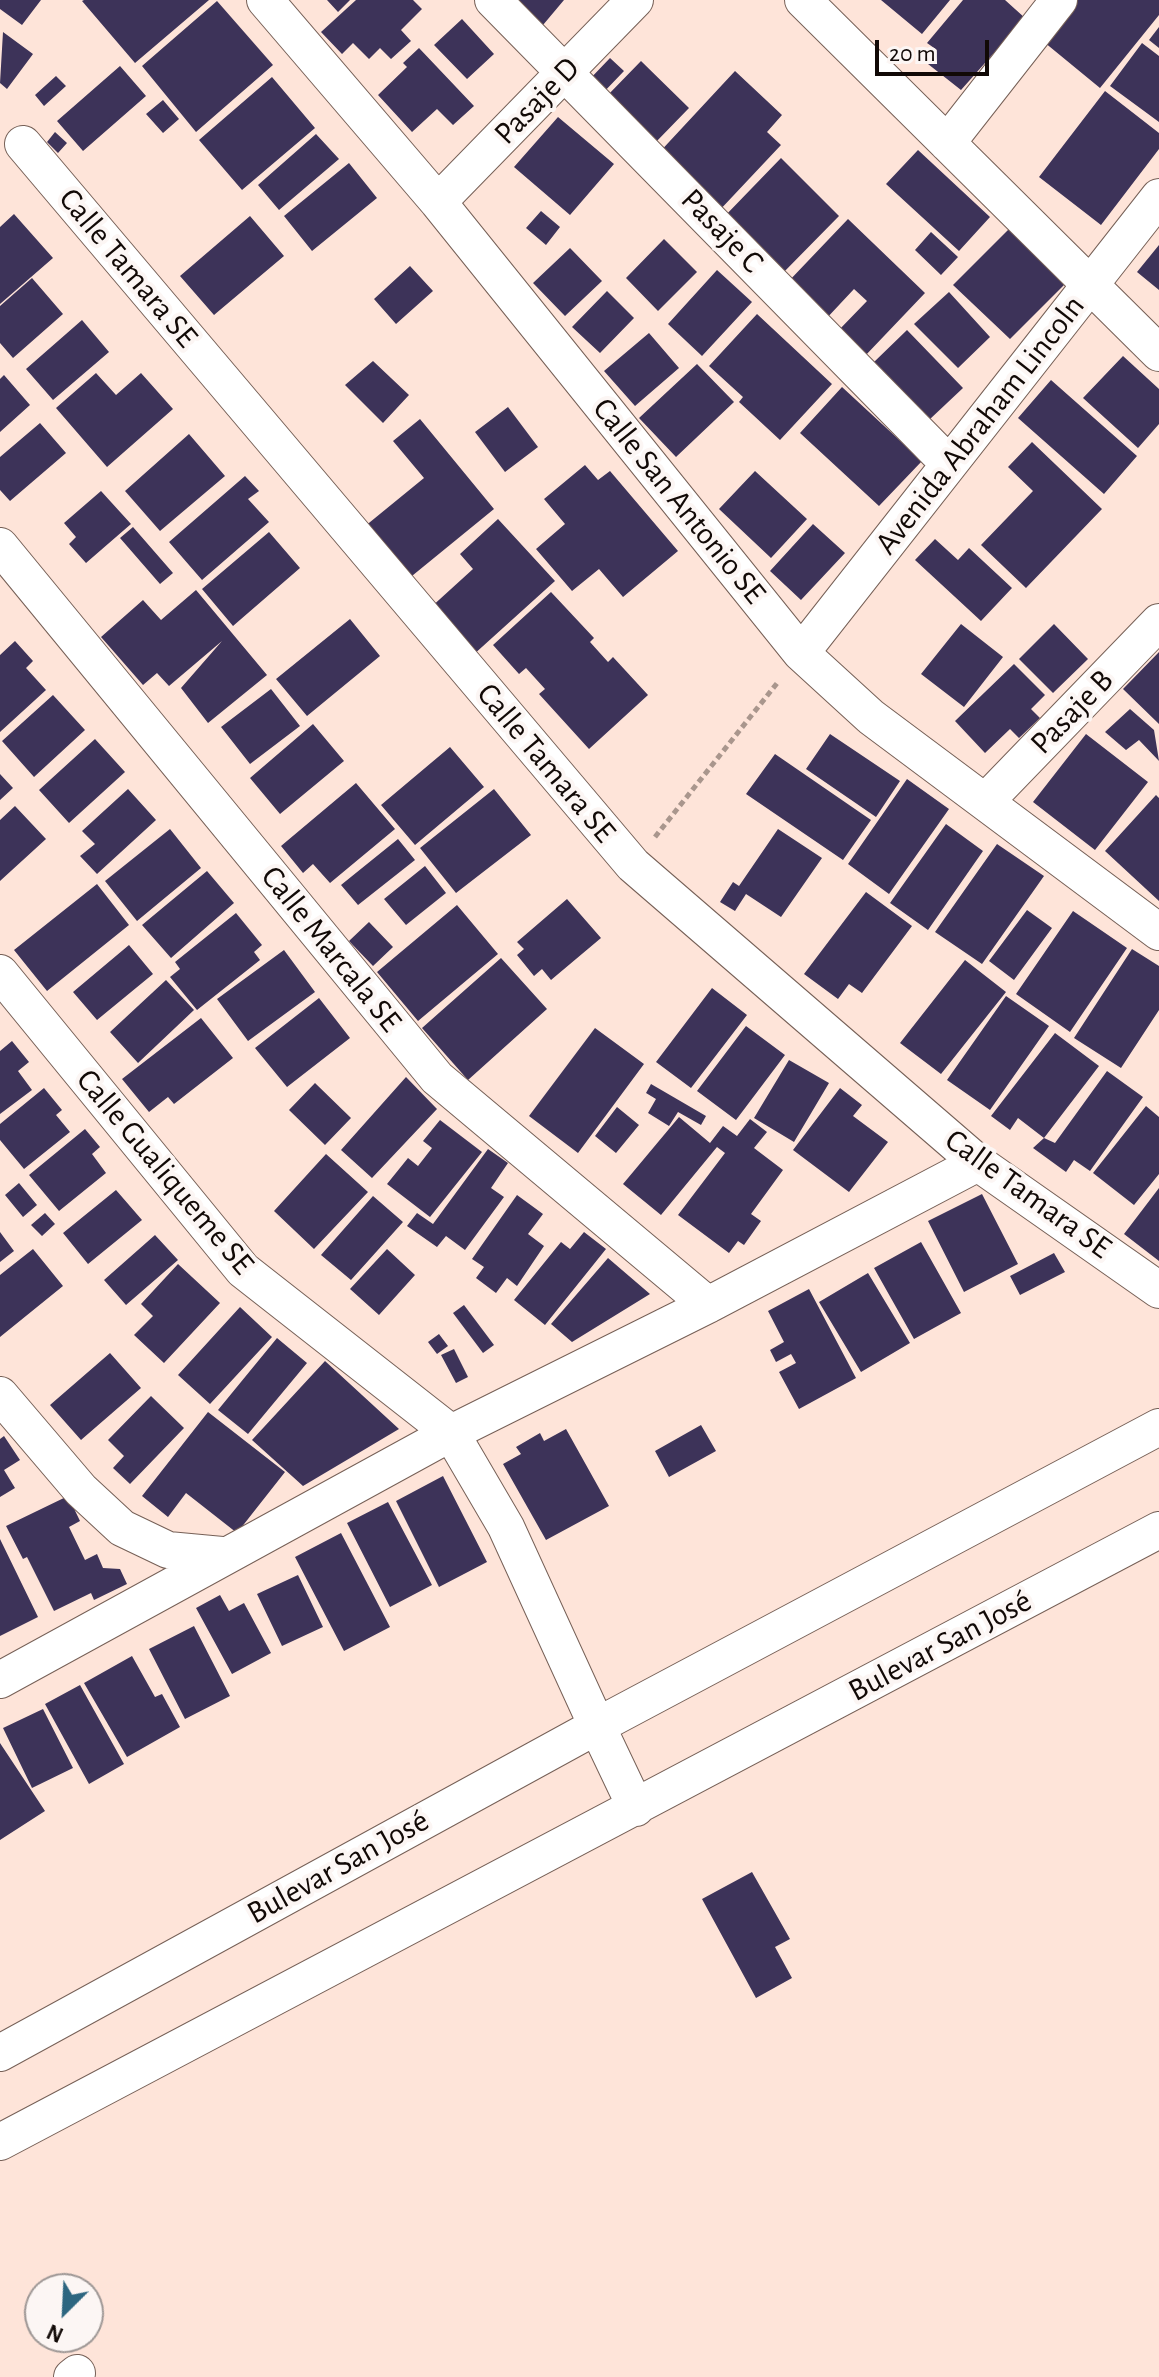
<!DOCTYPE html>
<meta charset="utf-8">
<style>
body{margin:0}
#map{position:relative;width:1159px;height:2377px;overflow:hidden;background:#fee4d9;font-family:"Alegreya Sans",sans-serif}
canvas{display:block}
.north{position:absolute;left:24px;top:2273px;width:80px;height:80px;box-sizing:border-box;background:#fcf6f4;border:2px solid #9e9795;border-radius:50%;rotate:204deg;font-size:22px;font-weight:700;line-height:32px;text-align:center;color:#110906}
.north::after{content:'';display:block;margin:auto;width:28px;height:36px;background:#2d6680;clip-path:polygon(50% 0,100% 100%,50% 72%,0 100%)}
.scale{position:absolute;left:875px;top:40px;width:114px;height:36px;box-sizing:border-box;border:4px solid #110906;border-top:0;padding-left:10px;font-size:24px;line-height:28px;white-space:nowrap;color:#110906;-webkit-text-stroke:6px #fcf6f4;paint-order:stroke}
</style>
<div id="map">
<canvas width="1159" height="2377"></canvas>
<div class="north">N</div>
<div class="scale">20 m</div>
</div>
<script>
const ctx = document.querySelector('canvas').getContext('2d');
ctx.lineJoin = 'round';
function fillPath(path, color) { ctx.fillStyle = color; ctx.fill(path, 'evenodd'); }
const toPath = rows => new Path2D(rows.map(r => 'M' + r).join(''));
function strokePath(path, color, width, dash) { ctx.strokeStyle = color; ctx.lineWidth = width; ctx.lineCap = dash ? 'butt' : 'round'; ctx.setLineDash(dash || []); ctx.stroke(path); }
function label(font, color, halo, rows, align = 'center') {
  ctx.font = font + ' "Alegreya Sans",sans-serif'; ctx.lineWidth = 8; ctx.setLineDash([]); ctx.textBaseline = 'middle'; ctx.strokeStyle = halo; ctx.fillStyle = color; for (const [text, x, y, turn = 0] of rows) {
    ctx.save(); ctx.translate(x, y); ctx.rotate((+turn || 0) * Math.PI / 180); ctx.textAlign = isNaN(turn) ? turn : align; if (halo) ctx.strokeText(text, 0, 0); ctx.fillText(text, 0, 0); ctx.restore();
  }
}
fillPath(toPath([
 [0,0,41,0,22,25,0,9],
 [209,0,135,63,82,1,84,0],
 [327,0,350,0,338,12],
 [356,0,413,0,422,9,401,30,411,41,391,59,380,48,369,59,353,43,342,54,321,32],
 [514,0,564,0,543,25],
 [881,0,950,0,922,34],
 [963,0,1005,0,1025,18,961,90,928,64,937,50,927,43],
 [1078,0,1159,0,1159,15,1100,88,1044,42],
 [217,1,273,65,196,132,142,66],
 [462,19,494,54,467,79,434,45],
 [1159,27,1159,48,1149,40],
 [3,32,33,54,7,89,0,83],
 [1142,43,1159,56,1159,122,1110,86],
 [419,48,474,106,453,125,437,109,412,132,378,95,407,67,403,63],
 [610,58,624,71,601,95,587,82],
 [641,61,689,108,655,143,606,97],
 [120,66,146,96,83,151,57,121],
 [735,71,782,115,767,132,781,145,717,213,656,156],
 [56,76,66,86,44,106,35,95],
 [272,77,315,128,242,190,199,140],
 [1105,91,1159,133,1159,149,1101,225,1039,177],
 [163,100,179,119,163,133,146,114],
 [558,117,614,164,570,215,514,167],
 [55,132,67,143,58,153,47,142],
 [316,134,339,159,279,210,258,185],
 [918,150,990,217,959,251,886,184],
 [781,158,839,216,780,276,722,219],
 [349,163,377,198,312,251,284,216],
 [541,211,560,227,546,245,526,228],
 [14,214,53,258,0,304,0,227],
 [250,216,284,256,214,315,180,276],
 [848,219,925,293,864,357,837,332,867,301,854,289,825,320,787,283],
 [1009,229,1064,285,1010,339,953,285],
 [931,232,958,257,941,275,915,250],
 [664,239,697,272,658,311,626,278],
 [1159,245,1159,290,1137,272],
 [570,248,602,281,565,316,533,283],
 [410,266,433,291,396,324,374,299],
 [717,270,752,302,702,356,668,324],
 [32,278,63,314,13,358,0,343,0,306],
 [607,291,634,318,600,353,572,327],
 [949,292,990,337,958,368,914,324],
 [757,314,832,384,780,440,739,402,743,397,709,366],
 [82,320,109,352,53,400,26,369],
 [907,330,963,388,929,420,873,363],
 [649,333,679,368,635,406,604,371],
 [1123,356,1159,389,1159,424,1138,448,1083,398],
 [373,361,409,395,383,423,345,385],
 [697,364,734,402,676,457,639,418],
 [96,373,116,395,141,373,173,409,107,467,56,408],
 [4,375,30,405,0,432,0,379],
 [1051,380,1137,456,1104,494,1018,418],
 [842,387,922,461,879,506,800,433],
 [508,407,538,447,505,472,475,432],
 [420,419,494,509,407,580,364,527,424,478,393,441],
 [40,423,66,453,10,501,0,490,0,457],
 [189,434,225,476,160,531,125,491],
 [1032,442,1102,509,1026,588,981,545,1033,491,1008,467],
 [585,465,598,480,610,471,678,551,623,597,599,569,572,591,536,549,565,524,544,499],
 [755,471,807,519,771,558,719,509],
 [245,476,259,491,248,499,269,522,202,580,169,542],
 [101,491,131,524,86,563,69,544,76,537,64,523],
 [498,519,555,581,472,656,429,609,473,569,460,554],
 [813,524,845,553,801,600,770,571],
 [133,527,173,573,160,584,120,538],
 [269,532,300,568,233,626,202,589],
 [935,539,958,560,969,548,1012,588,981,621,915,560],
 [196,590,267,675,208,723,181,688,222,641,169,686,157,673,143,685,101,637,143,600,161,620],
 [551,592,594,638,590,642,608,662,613,657,648,695,589,749,539,694,545,689,526,668,519,674,493,645],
 [350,619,380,656,307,716,276,679],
 [961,624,1003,657,964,707,921,674],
 [1054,624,1088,659,1053,693,1019,659],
 [15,641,33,661,26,668,46,690,0,732,0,655],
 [1159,652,1159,724,1123,689],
 [1014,664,1045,695,1031,709,1040,718,1019,738,1010,729,985,753,955,721],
 [271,689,300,726,250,764,221,727],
 [53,695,85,730,34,777,2,741],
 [1130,709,1154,730,1159,761,1139,740,1126,750,1105,732],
 [313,724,344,761,280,814,250,778],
 [830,734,900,781,876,817,806,769],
 [1086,734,1148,782,1095,850,1033,802],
 [95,739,125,772,69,823,39,790],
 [450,747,484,787,415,845,381,805],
 [775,754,871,820,843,860,746,794],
 [0,774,13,788,0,800],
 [907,779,949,809,889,894,848,864],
 [356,783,395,829,330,883,313,864,303,873,281,846],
 [128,789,156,820,97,874,80,856,95,844,82,831],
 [494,789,531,835,456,893,420,848],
 [1156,795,1159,798,1159,901,1105,851],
 [15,806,46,839,0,881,0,820],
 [946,824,983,851,928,930,890,903],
 [170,829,201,868,137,921,105,881],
 [778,829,822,858,781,917,746,894,735,911,720,902,733,882,739,886],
 [398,839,415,860,358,905,341,885],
 [997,844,1044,876,982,964,935,932],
 [425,866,446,893,406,925,384,899],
 [207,871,234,903,171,958,142,925],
 [97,884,129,925,47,991,14,950],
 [866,892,912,926,862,993,849,984,838,999,804,974],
 [567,899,601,938,551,980,542,969,534,976,517,955,524,949,517,942],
 [457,905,498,954,418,1021,377,972],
 [1027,910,1052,928,1014,980,989,961],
 [1073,911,1127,948,1070,1032,1016,994],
 [236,913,262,945,254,952,260,960,197,1010,170,977,180,969,175,962],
 [369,922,393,947,373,966,349,941],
 [129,945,153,974,97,1020,73,992],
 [1132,949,1159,966,1159,1010,1121,1068,1074,1038],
 [284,950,315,992,248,1041,217,999],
 [501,958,547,1009,468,1080,422,1028],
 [965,960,1006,992,941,1074,900,1043],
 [166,980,194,1010,138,1063,110,1032],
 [712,988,747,1015,691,1088,656,1062],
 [1006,996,1049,1026,990,1110,947,1080],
 [319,998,350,1038,287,1087,255,1048],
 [201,1018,233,1058,174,1104,168,1097,149,1112,122,1079],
 [746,1026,785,1055,736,1120,697,1091],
 [595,1028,644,1064,578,1153,529,1116],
 [1055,1033,1099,1066,1044,1138,1018,1118,1010,1130,991,1116],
 [12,1041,29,1062,18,1071,32,1090,0,1114,0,1051],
 [789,1060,829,1083,794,1142,754,1118],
 [1107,1071,1143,1097,1090,1171,1074,1160,1066,1172,1033,1148,1044,1138,1055,1143],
 [406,1077,437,1109,372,1178,341,1150],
 [315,1083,351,1118,325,1145,289,1110],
 [651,1084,706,1116,701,1125,678,1112,669,1126,648,1113,656,1099,646,1093],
 [44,1088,62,1110,56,1115,70,1132,24,1169,0,1140,0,1124],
 [840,1088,862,1105,853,1116,888,1142,849,1192,793,1150],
 [1146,1106,1159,1117,1159,1174,1134,1205,1093,1173],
 [617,1107,639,1125,616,1153,595,1136],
 [679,1117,710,1143,723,1126,737,1136,750,1119,767,1132,754,1148,783,1170,751,1214,761,1221,744,1245,738,1241,729,1253,678,1215,725,1153,717,1147,661,1215,623,1184],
 [440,1120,482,1152,430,1217,387,1184,408,1158,418,1166,432,1148,423,1141],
 [85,1129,100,1147,92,1154,106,1173,59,1211,29,1175],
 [488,1149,508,1163,491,1188,504,1197,465,1250,446,1236,437,1247,407,1226,417,1213,433,1224],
 [326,1154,368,1192,314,1249,274,1211],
 [19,1183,37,1205,23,1217,5,1195],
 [1159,1188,1159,1261,1124,1234],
 [116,1190,142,1220,88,1264,63,1233],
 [982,1194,1018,1264,964,1292,928,1221],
 [517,1195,543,1214,528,1234,544,1246,517,1286,507,1278,496,1293,476,1278,484,1267,472,1259],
 [373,1196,403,1222,351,1280,321,1255],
 [45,1213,55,1224,42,1236,31,1225],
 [0,1232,14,1251,0,1262],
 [584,1232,606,1249,545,1325,514,1300,561,1242,570,1249],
 [155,1235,178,1260,126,1305,104,1280],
 [921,1242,961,1313,914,1339,874,1268],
 [33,1249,63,1286,0,1337,0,1275],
 [387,1249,415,1275,379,1315,350,1289],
 [1054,1253,1065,1272,1020,1295,1010,1276],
 [608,1258,650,1294,572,1342,551,1324],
 [178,1264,220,1303,164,1363,134,1335,153,1316,141,1304],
 [868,1273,910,1343,861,1372,819,1302],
 [809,1289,856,1378,799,1409,779,1372,796,1363,791,1354,776,1362,770,1350,784,1342,768,1311],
 [464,1305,494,1345,483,1353,453,1313],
 [240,1307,272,1337,210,1404,178,1375],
 [439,1334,448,1346,437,1354,428,1342],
 [277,1338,307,1363,248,1434,218,1410],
 [454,1349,468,1377,456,1383,441,1355],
 [110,1353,141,1388,81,1440,50,1405],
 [325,1361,399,1429,303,1486,252,1440],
 [151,1396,184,1428,130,1484,113,1468,124,1456,108,1440],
 [208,1412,285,1472,237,1533,186,1493,168,1517,142,1496],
 [701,1425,716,1451,669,1477,655,1451],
 [566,1429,609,1506,546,1540,503,1464,521,1454,516,1447,540,1433,544,1441],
 [4,1436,20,1460,4,1470,15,1488,0,1497,0,1439],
 [443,1476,487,1562,439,1587,396,1501],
 [68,1496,80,1521,69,1527,85,1560,97,1554,103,1568,120,1569,127,1584,94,1600,91,1593,54,1611,27,1557,23,1559,6,1526],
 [388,1502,432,1585,390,1607,347,1523],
 [341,1533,390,1627,344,1651,295,1557],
 [0,1539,38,1617,0,1636],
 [298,1575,323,1627,282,1646,257,1594],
 [220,1595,229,1611,244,1603,271,1653,232,1674,196,1608],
 [194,1626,230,1696,185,1719,149,1649],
 [132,1656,155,1697,162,1694,180,1727,127,1757,84,1683],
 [80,1685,124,1764,89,1784,45,1704],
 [43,1709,73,1768,32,1788,3,1728],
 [0,1743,45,1811,0,1840],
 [752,1872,790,1939,775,1947,792,1978,756,1998,702,1899]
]), '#3d3359');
const minor = toPath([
 [265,0,438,202,801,653,871,717,1159,932],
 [493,0,949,464],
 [803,0,1159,353],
 [947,143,1059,0],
 [23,144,633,865,978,1163,1159,1290],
 [438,202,635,0],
 [0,546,437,1078,708,1305],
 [801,653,1159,197],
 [986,801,1159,622],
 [0,973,243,1270,451,1433,506,1527,597,1726,1159,1427],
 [0,1395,81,1490,122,1528,168,1550,222,1555],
 [0,1680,451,1433,708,1305,978,1163],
 [0,2053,597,1726,636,1808],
 [0,2142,1159,1530],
 [72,2377,77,2373]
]);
strokePath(minor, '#766057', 38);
strokePath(toPath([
 [655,837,778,682]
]), '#a9968d', 5, [6, 4]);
strokePath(minor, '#fff', 36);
label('32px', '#110906', '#fcf6f4', [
 ["Pasaje D",537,101,-46],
 ["Pasaje C",722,231,46],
 ["Calle Tamara SE",128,268,50],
 ["Avenida Abraham Lincoln",980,425,-52],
 ["Calle San Antonio SE",679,501,51],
 ["Pasaje B",1072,712,-46],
 ["Calle Tamara SE",546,763,50],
 ["Calle Marcala SE",331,949,51],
 ["Calle Gualiqueme SE",165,1172,50],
 ["Calle Tamara SE",1028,1194,36],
 ["Bulevar San José",940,1646,-28],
 ["Bulevar San José",338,1867,-29]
]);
</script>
